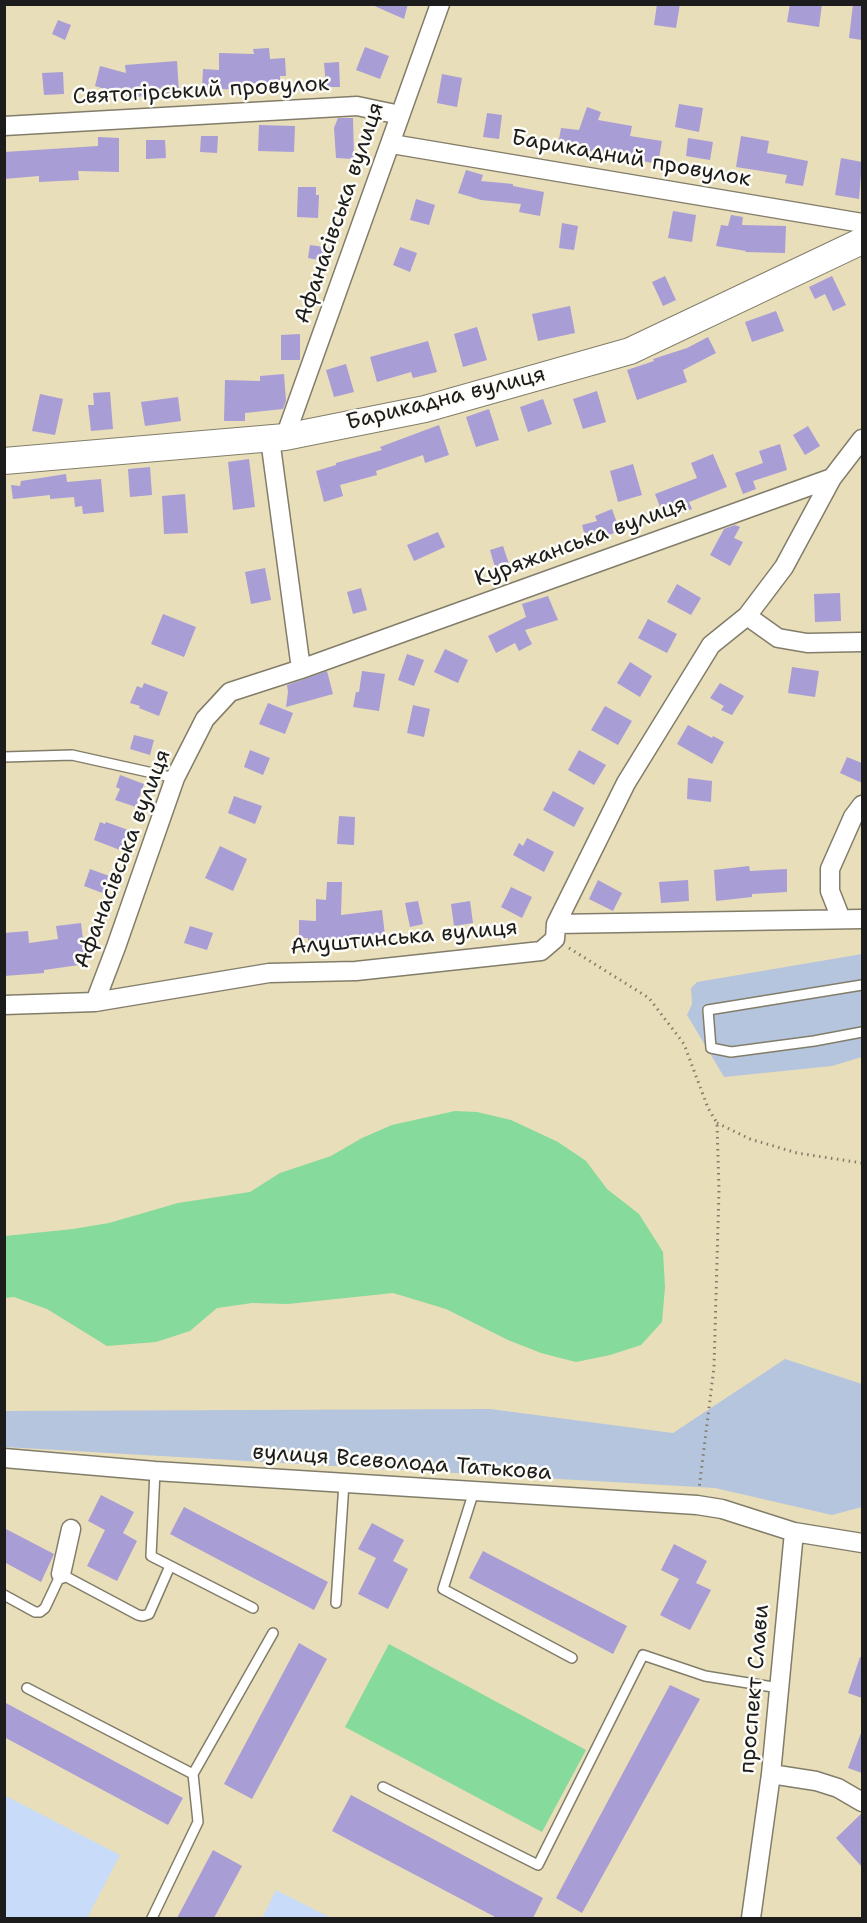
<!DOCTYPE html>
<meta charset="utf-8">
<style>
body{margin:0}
#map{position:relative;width:867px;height:1923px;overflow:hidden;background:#e8deb9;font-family:"Shantell Sans",sans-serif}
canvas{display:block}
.frame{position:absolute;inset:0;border:6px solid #1c1c1c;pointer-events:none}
</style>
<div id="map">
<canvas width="867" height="1923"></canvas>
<div class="frame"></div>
</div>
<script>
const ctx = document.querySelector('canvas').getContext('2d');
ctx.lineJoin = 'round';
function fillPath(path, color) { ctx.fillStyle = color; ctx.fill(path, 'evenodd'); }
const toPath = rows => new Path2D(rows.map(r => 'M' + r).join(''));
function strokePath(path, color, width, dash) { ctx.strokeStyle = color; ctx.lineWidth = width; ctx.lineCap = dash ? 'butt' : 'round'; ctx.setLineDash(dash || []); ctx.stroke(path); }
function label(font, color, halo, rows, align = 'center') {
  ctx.font = font + ' "Shantell Sans",sans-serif'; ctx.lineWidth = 5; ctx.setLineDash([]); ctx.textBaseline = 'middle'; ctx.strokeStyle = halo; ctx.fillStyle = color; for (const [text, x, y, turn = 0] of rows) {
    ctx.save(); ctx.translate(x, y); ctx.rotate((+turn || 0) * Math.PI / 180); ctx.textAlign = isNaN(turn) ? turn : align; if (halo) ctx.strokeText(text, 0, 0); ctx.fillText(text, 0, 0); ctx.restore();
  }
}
fillPath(toPath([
 [4,1795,120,1855,87,1918,5,1918],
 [276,1890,331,1918,262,1918]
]), '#c8dcf9');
fillPath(toPath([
 [862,954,862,1057,832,1066,724,1077,687,1015,692,1004,691,988,697,982],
 [785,1359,862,1384,862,1507,832,1515,715,1488,5,1447,5,1411,490,1409,673,1433]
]), '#b6c5de');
fillPath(toPath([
 [455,1111,477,1112,511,1120,558,1142,586,1161,607,1189,639,1214,663,1252,665,1287,662,1322,641,1345,610,1355,576,1362,541,1353,508,1340,446,1309,393,1293,288,1304,252,1303,217,1308,190,1331,156,1342,107,1346,47,1309,14,1297,5,1298,5,1236,73,1229,109,1223,178,1203,250,1192,280,1173,331,1156,362,1138,392,1125],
 [389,1644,586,1750,542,1832,345,1727]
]), '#85da9c');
fillPath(toPath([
 [370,4,408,4,404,19],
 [657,4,680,4,676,28,654,25],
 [790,4,822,4,819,27,787,22],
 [853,4,862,4,862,40,849,38],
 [58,20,71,25,65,40,52,34],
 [365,47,389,56,380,79,356,70],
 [269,48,270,59,285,58,286,76,280,76,280,82,243,84,243,90,202,88,203,69,219,70,219,53,254,54,253,49],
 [177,61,179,92,128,98,128,96,95,86,100,66,126,73,125,65],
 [339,62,340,87,326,87,324,63],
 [63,72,64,94,44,95,42,73],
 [442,74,462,78,457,107,437,103],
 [679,104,703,108,699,132,675,127],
 [587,107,601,112,598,120,632,126,630,136,662,141,658,164,558,145,561,128,579,130],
 [487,113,502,115,499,139,483,137],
 [338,118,353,118,354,159,336,158,334,128],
 [259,125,295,126,294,152,258,151],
 [201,136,218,136,217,153,200,152],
 [741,136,769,141,767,153,808,161,803,186,785,183,787,175,736,167],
 [98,137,119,138,119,172,78,171,79,180,39,182,39,176,4,179,4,152,98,146],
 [688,138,713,142,710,160,686,156],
 [146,140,165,140,166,158,146,159],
 [841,158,862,162,859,199,835,195],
 [466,170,483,175,481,181,513,184,513,186,544,192,540,216,519,212,521,204,481,200,458,193],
 [298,187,316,187,316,195,319,195,318,218,297,217],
 [416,199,435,205,429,225,410,220],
 [673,211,696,215,692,242,668,238],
 [731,215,743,217,742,225,786,226,785,253,745,252,746,251,716,246,721,225,728,226],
 [562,223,578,226,574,250,559,248],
 [310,245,331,248,329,262,308,258],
 [400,247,417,253,410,272,393,265],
 [665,276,676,300,663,306,652,282],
 [832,276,846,305,833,311,825,294,815,299,809,287],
 [570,306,575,333,538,341,532,314],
 [776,311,784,331,752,342,745,322],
 [477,327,487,360,463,367,454,334],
 [300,334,300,360,281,360,281,335],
 [708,337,716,353,683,370,687,382,637,400,627,370,654,361,653,359,687,348],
 [428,341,437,372,413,378,411,372,377,382,370,357],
 [346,364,354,392,334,397,326,370],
 [284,374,286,401,283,409,245,413,245,421,224,421,225,380,260,381,260,376],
 [597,391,606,422,583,429,573,399],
 [110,392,113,429,91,431,88,405,94,405,93,393],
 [40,394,63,399,55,435,32,431],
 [178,397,181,421,145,426,141,402],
 [543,399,552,424,528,432,520,407],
 [489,409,499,440,476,447,466,417],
 [439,425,449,455,425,463,423,455,376,471,377,475,340,485,343,496,324,502,316,471,336,465,336,463,382,450,380,447],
 [808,426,820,446,805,455,793,435],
 [780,444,787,470,753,481,756,489,743,494,735,473,763,463,759,451],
 [713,454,727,487,689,502,692,509,665,520,655,494,697,478,691,463],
 [249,459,255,507,233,510,228,462],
 [633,464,642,495,618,502,610,471],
 [150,467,152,495,130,497,128,469],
 [66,474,67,482,101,479,104,512,83,514,82,506,75,507,74,497,50,499,50,495,13,499,11,485,20,486,21,481],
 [185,494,188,533,164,534,162,496],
 [612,509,620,531,600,538,602,543,588,547,582,525,597,521,595,516],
 [735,525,740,527,734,538,743,542,730,566,710,555,724,529],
 [438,532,445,547,414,561,407,545],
 [503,546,510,567,496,571,490,550],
 [265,568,271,600,251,604,245,572],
 [677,584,701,598,691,615,667,602],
 [361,588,367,610,353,614,347,592],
 [840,593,841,621,815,622,814,594],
 [548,596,558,620,525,630,532,644,519,651,515,643,496,653,488,636,526,617,522,604],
 [163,614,196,627,184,657,151,644],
 [648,619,677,634,667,653,638,638],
 [445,649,468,660,458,683,434,672],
 [407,654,424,660,414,686,398,680],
 [630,662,652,676,640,697,617,683],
 [792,667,819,671,815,697,788,693],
 [327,671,333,694,286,707,288,692,287,685],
 [362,671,385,674,379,711,353,707,356,692,359,692],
 [144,683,168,692,159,716,139,708,140,706,130,703,137,686,142,688],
 [720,683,744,696,732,715,721,710,724,706,710,698],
 [268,703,293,713,285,734,259,724],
 [413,705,430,709,424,737,407,733],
 [605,706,632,721,618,745,591,730],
 [688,725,712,738,713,736,724,742,712,764,677,744],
 [134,735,154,740,150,755,130,749],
 [250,750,270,758,263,775,244,767],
 [579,750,606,765,594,785,568,770],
 [847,757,862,763,862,783,840,773],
 [120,775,144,784,136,807,115,800,120,789,116,787],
 [688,778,712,781,711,802,687,799],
 [553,791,584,808,574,827,543,810],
 [234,796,262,806,255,824,228,813],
 [339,816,355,817,354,845,337,844],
 [100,822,105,824,106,822,128,830,120,850,94,840],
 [527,838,554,852,544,872,513,855,519,843,523,846],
 [220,846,247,859,233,891,205,878],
 [749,866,750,871,787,869,787,892,752,894,752,897,716,901,714,870],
 [90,869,112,877,105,894,84,886],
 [598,880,622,893,613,911,589,899],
 [688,880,689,901,661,903,659,882],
 [327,882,342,882,341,915,382,910,385,935,341,941,341,950,308,950,308,938,299,938,299,920,316,921,316,899,326,900],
 [511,887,532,897,522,918,501,907],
 [418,901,423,924,410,927,405,903],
 [470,901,473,923,454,926,451,904],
 [81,923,86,964,44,970,44,973,4,976,4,933,28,931,29,943,58,939,56,926],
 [190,926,213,933,207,950,184,943],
 [101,1495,134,1512,123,1533,137,1541,117,1581,87,1566,105,1530,88,1521],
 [184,1507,328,1582,314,1610,170,1534],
 [372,1523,404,1540,393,1561,408,1569,388,1609,358,1594,376,1558,358,1549],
 [4,1528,54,1554,41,1582,4,1562],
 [674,1544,707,1561,696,1583,711,1590,690,1630,660,1615,679,1579,661,1570],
 [483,1551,627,1626,613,1654,469,1578],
 [299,1643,327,1659,252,1799,224,1784],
 [860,1657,862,1658,862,1698,848,1693],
 [670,1685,700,1699,582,1913,556,1898],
 [4,1702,183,1798,168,1825,4,1737],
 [861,1733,862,1733,862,1773,848,1768],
 [351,1795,543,1898,533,1918,497,1918,332,1831],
 [862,1813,862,1867,836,1838],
 [213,1850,242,1866,214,1918,177,1918]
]), '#a99dd5');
const lane = toPath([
 [4,757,72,755,175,778],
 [862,985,708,1010,711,1048,731,1052,814,1041,862,1032],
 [155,1471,151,1556,253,1608],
 [474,1491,443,1589,572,1658],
 [4,1595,35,1612,40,1612,45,1608,61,1574,138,1615,143,1616,149,1614,170,1566],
 [336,1603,344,1483],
 [27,1688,193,1774,198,1822,152,1918],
 [193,1774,273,1633],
 [383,1787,538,1865,643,1655,705,1676,779,1688]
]);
const street = toPath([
 [4,126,357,106,400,115],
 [392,144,862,223],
 [285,437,440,4],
 [747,616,778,638,807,643,862,642],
 [301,669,832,478,862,439],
 [841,919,830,891,830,869,853,817,862,805],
 [556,924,626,783,711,645,747,616,784,567,832,478],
 [95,1002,116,947,175,778,205,719,230,692,301,669,270,439],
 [4,1005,95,1002,269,973,356,971,541,951,555,939,556,924,862,919],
 [4,1458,155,1471,697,1505,722,1509,794,1532,862,1543],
 [61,1574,71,1529],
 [771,1774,816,1781,838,1788,862,1802],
 [751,1918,771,1774,794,1532]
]);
const secondary = toPath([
 [4,461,285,437,425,409,630,351,862,241]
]);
strokePath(lane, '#827d6a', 12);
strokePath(street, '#827d6a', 21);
strokePath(secondary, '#827d6a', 28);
strokePath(toPath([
 [569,948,649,998,684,1044,708,1108,717,1123,719,1190,714,1367,699,1489],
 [717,1123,750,1139,797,1153,862,1163]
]), '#827d6a', 3, [1.5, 4.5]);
strokePath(lane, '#fff', 9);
strokePath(street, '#fff', 18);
strokePath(secondary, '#fff', 26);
label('22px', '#1c1c1c', '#fdfcf7', [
 ["Святогірський провулок",201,91,-3],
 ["Барикадний провулок",631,159,10],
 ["Афанасівська вулиця",340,213,-71],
 ["Барикадна вулиця",446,399,-14],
 ["Куряжанська вулиця",581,542,-20],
 ["Афанасівська вулиця",123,859,-69],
 ["Алуштинська вулиця",404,938,-5],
 ["вулиця Всеволода Татькова",402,1463,4],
 ["проспект Слави",755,1689,-85]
]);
</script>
